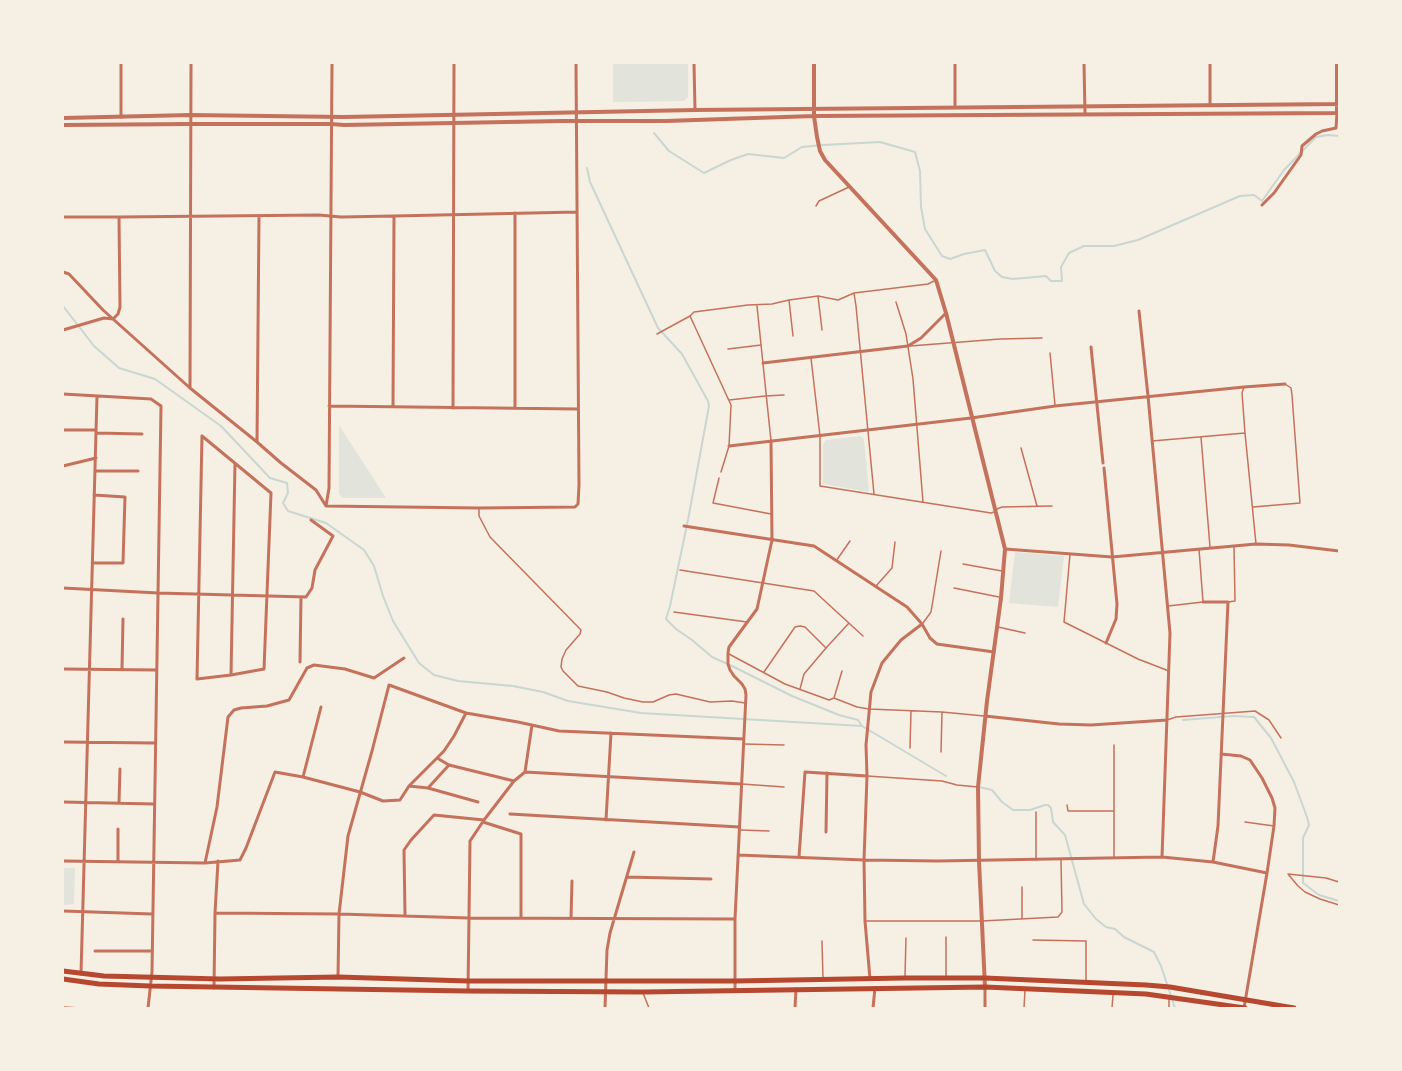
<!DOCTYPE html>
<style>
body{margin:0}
#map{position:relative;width:1402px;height:1071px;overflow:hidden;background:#f6efe4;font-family:"DM Sans",sans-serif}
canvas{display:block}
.frame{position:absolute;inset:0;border:64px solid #f6efe4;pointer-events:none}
</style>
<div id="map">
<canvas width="1402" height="1071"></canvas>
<div class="frame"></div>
</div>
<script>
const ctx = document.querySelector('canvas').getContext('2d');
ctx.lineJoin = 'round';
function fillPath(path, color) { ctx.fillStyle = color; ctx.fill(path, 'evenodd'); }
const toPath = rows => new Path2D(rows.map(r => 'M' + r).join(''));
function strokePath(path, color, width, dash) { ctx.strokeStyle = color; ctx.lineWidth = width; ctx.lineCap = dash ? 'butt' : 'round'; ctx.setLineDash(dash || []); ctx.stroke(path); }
fillPath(toPath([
 [613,63,688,63,688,97,684,101,613,102],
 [339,425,386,498,343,498,339,494],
 [860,436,864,439,869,492,823,484,823,444,826,440],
 [1015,552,1064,556,1058,607,1009,603],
 [63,868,74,868,75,869,74,904,63,905]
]), '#e2e4dc');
strokePath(toPath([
 [654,133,669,151,704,173,731,160,748,154,784,158,802,147,823,145,880,142,915,152,920,171,921,207,925,229,942,256,950,259,964,254,985,250,995,271,1002,277,1013,279,1046,276,1051,281,1062,281,1061,267,1069,253,1084,246,1114,246,1138,240,1240,196,1254,195,1262,201,1284,170,1316,137,1328,135,1339,136],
 [1339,166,1339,169],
 [587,168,590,182,658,328,682,354,708,401,709,406,688,520,670,606,666,619,676,629,692,640,712,657,732,666,792,696,839,715,858,720,862,726],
 [63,306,94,346,119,368,155,379,221,426,270,478,287,483,288,493,283,503,288,511,326,523,364,550,374,566,383,596,393,621,419,663,434,675,458,681,513,686,543,692,568,701,641,713,862,726,946,776],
 [1183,720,1233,716,1254,717,1271,738,1294,782,1307,817,1309,825,1303,838,1303,883,1319,895,1339,901],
 [979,787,992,790,1002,802,1013,810,1030,810,1045,805,1048,805,1051,808,1053,822,1065,835,1084,904,1096,919,1106,927,1115,929,1124,937,1154,952,1161,966,1175,1008]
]), '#c9d6d2', 2);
strokePath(toPath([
 [816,206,819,201,849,187],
 [854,293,856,306,874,494],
 [818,296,822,330],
 [789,300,793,336],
 [896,302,906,334,913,379,923,502],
 [757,306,771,441],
 [657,334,690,316],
 [910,346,1000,339,1042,338],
 [728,349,761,345],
 [1050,353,1055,405],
 [811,358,820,436,820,486,991,513,994,512],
 [1244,387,1242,393,1245,433,1256,544],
 [729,400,765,396,784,395],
 [1201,437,1210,547],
 [1152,441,1245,433],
 [1021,448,1037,506],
 [721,472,729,446,731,405,690,316,694,312,748,305,772,304,789,300,818,296,838,300,854,293,928,284,936,280],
 [719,478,713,503,771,514],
 [1253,507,1300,503,1292,395,1291,388,1285,384],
 [479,508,479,516,490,537,581,630,580,634,566,650,562,659,561,667,563,671,578,686,607,692,624,698,643,702,653,702,669,695,676,694,710,702,732,701,745,703],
 [997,509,1002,507,1052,506],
 [1070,554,1064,622,1138,659,1169,671],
 [836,561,850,541],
 [963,564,1002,571],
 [680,570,814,591,863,636],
 [876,586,892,568,895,542],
 [954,588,999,597],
 [1228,602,1235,601,1234,547],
 [1168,606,1203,602,1199,549],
 [674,612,747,622],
 [923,623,931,612,941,551],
 [998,627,1025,633],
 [729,654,785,684,829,700,834,698,857,707,869,709,942,712,984,716],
 [764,672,795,627,800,626,805,627,826,648],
 [800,689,804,674,826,648,849,623],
 [834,698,842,671],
 [1167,720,1176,717,1255,711,1269,720,1281,738],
 [744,744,784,745],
 [910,748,911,711],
 [941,752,942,712],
 [867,776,942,781,957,785,978,787],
 [742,784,784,787],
 [1067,805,1068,811,1114,811],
 [1036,812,1036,860],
 [1245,822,1274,826],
 [741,830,769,831],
 [1114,857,1114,745],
 [1288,874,1298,886,1305,892,1320,899,1339,905],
 [1288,874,1326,878,1339,882],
 [1022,887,1022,919],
 [865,921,982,921,1058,917,1062,912,1061,860],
 [946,937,946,977],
 [1033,940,1086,941,1086,981],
 [822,941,823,979],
 [905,976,906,938],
 [643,993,649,1008],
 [1024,1008,1025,990],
 [1112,1008,1113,995],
 [1169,1008,1169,999]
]), '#c5725c', 1.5);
strokePath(toPath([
 [121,63,121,117],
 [694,63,695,110],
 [1084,63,1085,114],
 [1210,105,1210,63],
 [955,107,955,63],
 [1262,205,1274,193,1301,155,1302,146,1316,134,1322,131,1336,128,1337,113],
 [515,213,515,408],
 [63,217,119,217,319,215,341,217,394,216,577,212],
 [63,272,69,274,103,310,190,388,257,442,281,463,316,490,326,506,479,508,575,507,578,504,579,485,576,63],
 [1139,311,1148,396,1170,633,1162,857],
 [63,330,104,318,113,319,118,314,120,307,119,217],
 [1091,347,1103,463],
 [763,363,908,346,921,338,946,313],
 [190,388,191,63],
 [63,394,151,399,161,406,152,972,148,1008],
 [329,406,578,409],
 [393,407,394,216],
 [453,408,454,63],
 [63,430,96,430],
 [96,433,142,434],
 [202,436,271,493,264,669,231,675,197,679,202,436],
 [257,442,259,216],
 [729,446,971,418,1055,406,1244,387,1285,384],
 [63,466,96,458],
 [1104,468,1117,604,1116,619,1106,643],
 [95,471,138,471],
 [326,506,329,488,332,63],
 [684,526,814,546,907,607,922,624,930,638,937,644,994,652],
 [1005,549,1112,557,1256,544,1289,545,1339,551],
 [93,563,123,563,125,497,94,495],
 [63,588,158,593,306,597,312,588,315,570,333,536,311,520],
 [1203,602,1228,602,1218,826,1213,862],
 [300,662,301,597],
 [63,669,156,670],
 [122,669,123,619],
 [231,675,235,463],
 [985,716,1059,724,1091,725,1167,720],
 [63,742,155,743],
 [1221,754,1241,756,1250,760,1262,778,1272,798,1275,808,1274,826,1267,873,1244,1008],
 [437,758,449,765,514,781],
 [525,772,741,784],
 [525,772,532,725],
 [303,777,321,707],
 [409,786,428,788,478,802],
 [428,788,449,765],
 [63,802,154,804],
 [119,803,120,769],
 [510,814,739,827],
 [606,820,611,733],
 [483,822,521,834,521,918],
 [826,832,827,773],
 [738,855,864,860,938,861,1162,857,1213,862,1267,873],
 [799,857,805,772,867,776],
 [63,861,205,863,240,860,246,848,275,772,303,777,360,792,383,801,400,800,409,786,444,751,454,736,466,713],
 [118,862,118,829],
 [205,863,217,807,228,717,234,710,241,708,267,706,289,700,307,668,314,665,345,669,374,678,404,658],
 [627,877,711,879],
 [63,911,152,914],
 [215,913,339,914,469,918,735,919],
 [405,915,404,850,411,840,434,815,484,820],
 [571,918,572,881],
 [95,951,151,951],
 [81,974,97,396],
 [338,977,339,914,348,836,372,751,389,685,466,713,518,722,559,731,744,739],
 [870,979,865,921,864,860,867,776,866,745,871,692,882,663,901,640,922,624],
 [214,988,215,913,218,861],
 [468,991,470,841,484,820,514,781,525,772],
 [735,991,735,919,746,695,745,689,742,684,734,676,730,670,728,664,728,653,729,647,757,609,772,540,771,441],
 [605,1008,607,950,610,933,634,852],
 [795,1008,796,989],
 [873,1008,875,988],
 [985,1008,985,987]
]), '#c5725c', 3);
strokePath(toPath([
 [814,63,814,116,817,137,820,151,825,160,936,280,946,313,1005,549,1001,598,987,701,978,787,979,861,985,987],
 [1337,113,1337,63],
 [63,118,190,115,344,117,695,110,1339,104],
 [63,125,190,124,331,124,344,125,562,121,666,121,814,116,1339,113]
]), '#c5725c', 4);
strokePath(toPath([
 [63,971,104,976,143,977,220,979,338,977,468,981,735,981,905,978,985,978,1146,985,1170,987,1294,1008],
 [63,979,99,984,150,986,468,991,643,992,985,987,1146,994,1245,1008]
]), '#b5482f', 5);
strokePath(toPath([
 [63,1007,76,1008]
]), '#cf8b77', 2);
</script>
